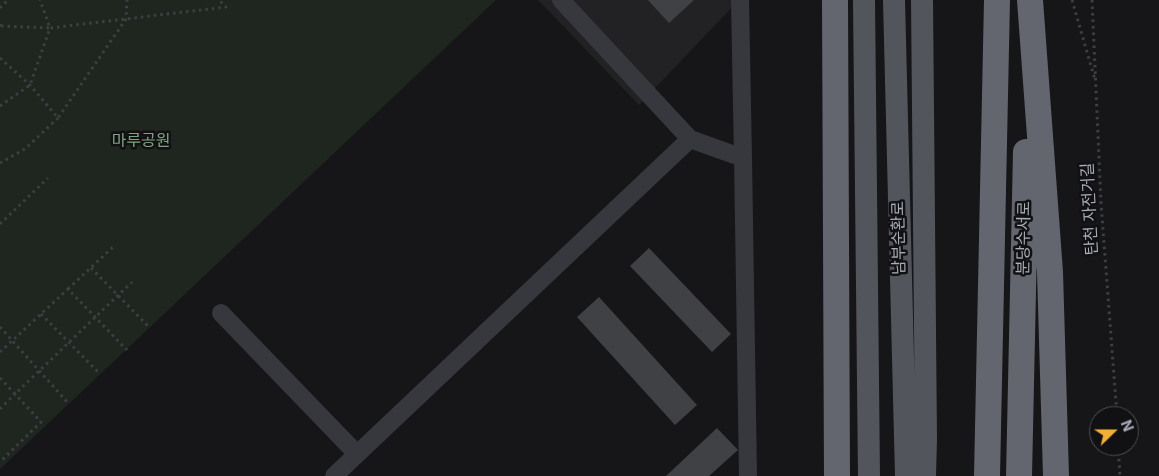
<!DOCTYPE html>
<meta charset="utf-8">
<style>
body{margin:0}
#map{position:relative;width:1159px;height:476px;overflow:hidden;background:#161618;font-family:Inter,sans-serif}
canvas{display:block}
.north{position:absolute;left:1089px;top:406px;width:50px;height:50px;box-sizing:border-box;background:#111113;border:1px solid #4d4f55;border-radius:50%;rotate:68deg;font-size:14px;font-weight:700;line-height:20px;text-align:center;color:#a8adb8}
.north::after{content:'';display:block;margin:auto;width:18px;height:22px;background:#f2b134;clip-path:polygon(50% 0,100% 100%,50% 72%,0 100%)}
</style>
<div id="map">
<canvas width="1159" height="476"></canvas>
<div class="north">N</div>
</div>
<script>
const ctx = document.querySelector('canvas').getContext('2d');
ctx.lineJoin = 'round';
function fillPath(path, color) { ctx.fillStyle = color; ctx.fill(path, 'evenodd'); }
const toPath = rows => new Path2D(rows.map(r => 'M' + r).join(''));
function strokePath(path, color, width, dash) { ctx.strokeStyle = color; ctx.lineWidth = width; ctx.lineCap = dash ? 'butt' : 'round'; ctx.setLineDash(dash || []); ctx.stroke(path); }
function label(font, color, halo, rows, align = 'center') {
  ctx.font = font + ' Inter,"Noto Sans KR",sans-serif'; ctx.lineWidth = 5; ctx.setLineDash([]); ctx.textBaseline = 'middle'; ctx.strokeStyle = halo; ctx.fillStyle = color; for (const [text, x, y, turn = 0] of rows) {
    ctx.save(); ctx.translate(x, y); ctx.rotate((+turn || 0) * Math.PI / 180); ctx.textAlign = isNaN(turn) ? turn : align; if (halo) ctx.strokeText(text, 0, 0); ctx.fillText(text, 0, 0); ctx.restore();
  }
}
fillPath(toPath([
 [538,0,739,0,639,105]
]), '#222225');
fillPath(toPath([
 [0,0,496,0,0,469]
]), '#1e261f');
fillPath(toPath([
 [648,0,694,0,669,23],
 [649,248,731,334,712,352,630,266],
 [599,297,697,405,675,425,577,317],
 [717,428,738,450,709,476,666,476]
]), '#404145');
strokePath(toPath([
 [1072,0,1095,80],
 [1092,0,1101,203,1117,416],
 [0,8,8,0],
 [0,24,0,29],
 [1,26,50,28,40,0],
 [0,58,30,85,58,118,126,19,127,0],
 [0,106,30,85,50,28,226,7,219,0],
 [0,163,25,149,58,118],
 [0,224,48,178],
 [91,268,150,328],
 [68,289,113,247],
 [41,314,100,374],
 [0,327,69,404],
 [0,352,68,289,127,350],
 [0,378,15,394,132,282],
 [0,409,15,394,41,422,1,461],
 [1118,446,1120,476]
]), '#3d3f44', 3, [2.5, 4]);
strokePath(toPath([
 [690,139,743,158,740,0],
 [743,158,748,476],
 [221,313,357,454],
 [334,476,690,139,561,0]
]), '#37383d', 18);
strokePath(toPath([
 [864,0,869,476],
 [894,0,906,476],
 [922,0,926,439,925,476]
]), '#53555c', 22);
strokePath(toPath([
 [835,0,837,476],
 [1030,0,1050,272,1056,476],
 [987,476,997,0],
 [1019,476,1026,152]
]), '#63666e', 26);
label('16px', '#7fa381', '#111113', [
 ["마루공원",141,141]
]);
label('16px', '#a8adb8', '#111113', [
 ["탄천 자전거길",1090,209,-93],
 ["남부순환로",899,238,-91],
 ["분당수서로",1024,238,-89]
]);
</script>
